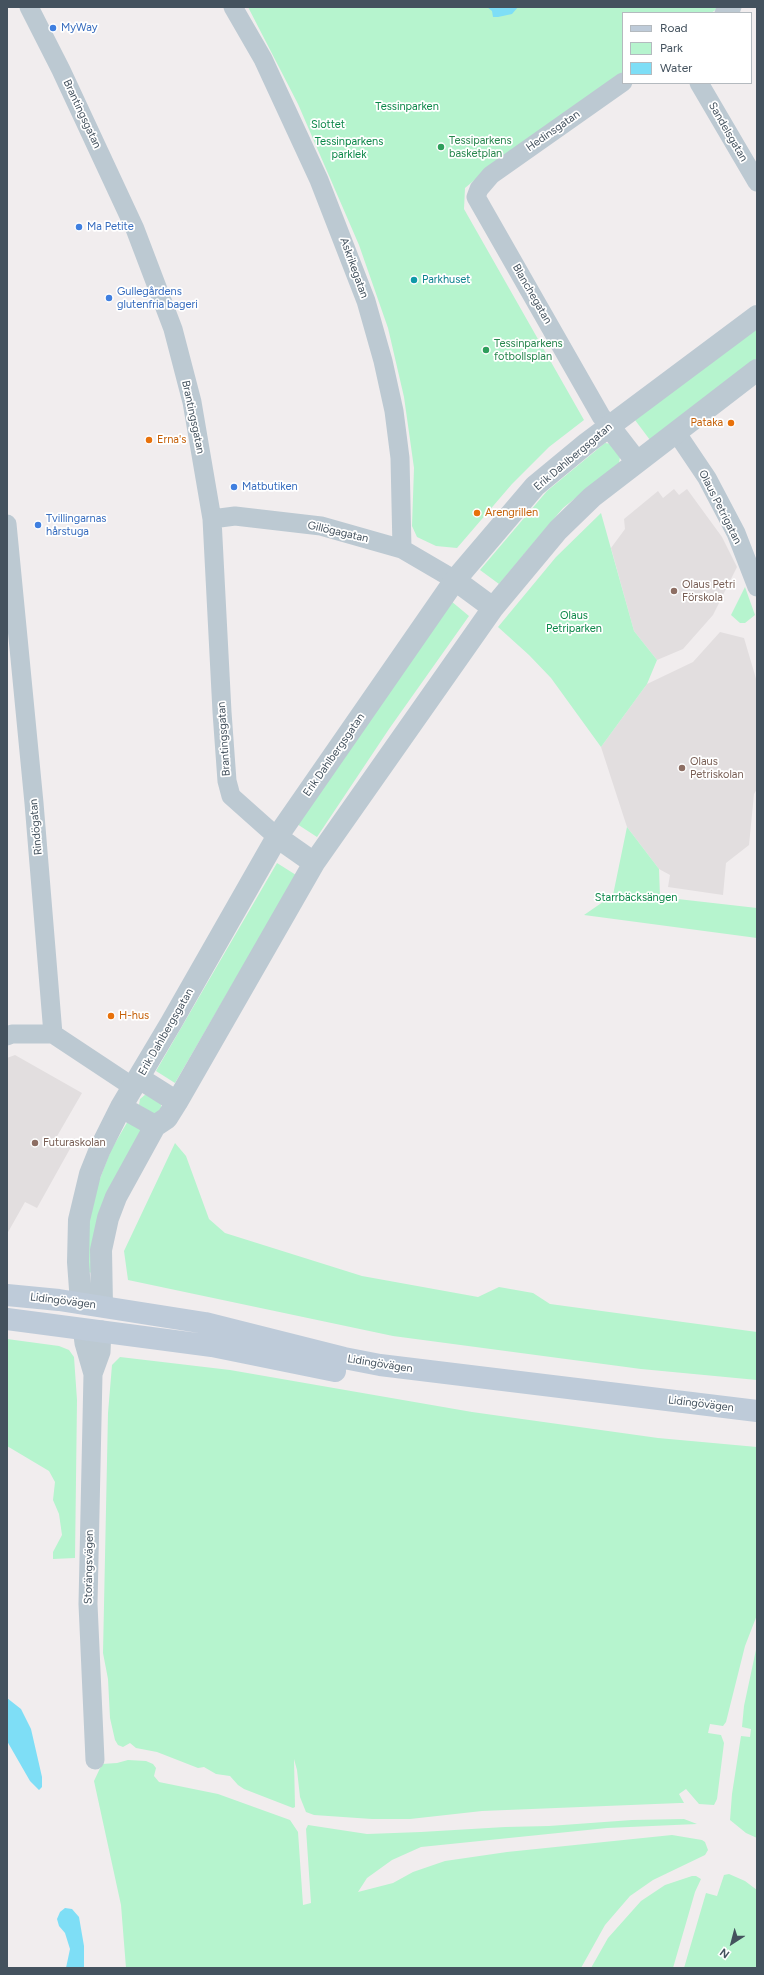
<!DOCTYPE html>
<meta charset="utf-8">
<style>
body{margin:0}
#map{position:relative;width:764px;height:1975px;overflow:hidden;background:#f1edee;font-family:Figtree,sans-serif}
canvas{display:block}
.frame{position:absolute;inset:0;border:8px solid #44525e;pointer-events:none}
.legend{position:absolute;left:622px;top:12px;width:130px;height:72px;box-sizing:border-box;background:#fff;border:1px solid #b4babf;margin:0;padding:5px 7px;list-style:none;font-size:12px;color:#44525e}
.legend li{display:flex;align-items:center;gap:8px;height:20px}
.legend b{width:20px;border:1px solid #b4babf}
.north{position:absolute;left:712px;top:1923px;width:40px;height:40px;-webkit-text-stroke:3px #fff;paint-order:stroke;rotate:216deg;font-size:11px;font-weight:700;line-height:16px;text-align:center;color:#44525e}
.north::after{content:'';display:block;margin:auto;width:14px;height:18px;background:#44525e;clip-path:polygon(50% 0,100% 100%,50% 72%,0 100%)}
</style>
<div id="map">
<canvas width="764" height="1975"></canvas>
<div class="frame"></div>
<ul class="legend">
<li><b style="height:5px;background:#becbd9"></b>Road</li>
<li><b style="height:11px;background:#b6f4ce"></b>Park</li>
<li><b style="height:11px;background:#7edef6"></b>Water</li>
</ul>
<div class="north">N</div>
</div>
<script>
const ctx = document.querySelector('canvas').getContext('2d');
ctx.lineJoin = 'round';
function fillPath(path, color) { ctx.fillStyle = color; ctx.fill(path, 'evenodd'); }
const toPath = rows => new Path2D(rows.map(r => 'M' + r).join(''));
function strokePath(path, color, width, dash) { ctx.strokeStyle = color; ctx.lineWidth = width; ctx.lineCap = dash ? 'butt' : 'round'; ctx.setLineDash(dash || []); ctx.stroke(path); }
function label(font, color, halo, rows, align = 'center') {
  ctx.font = font + ' Figtree,sans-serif'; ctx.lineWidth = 3.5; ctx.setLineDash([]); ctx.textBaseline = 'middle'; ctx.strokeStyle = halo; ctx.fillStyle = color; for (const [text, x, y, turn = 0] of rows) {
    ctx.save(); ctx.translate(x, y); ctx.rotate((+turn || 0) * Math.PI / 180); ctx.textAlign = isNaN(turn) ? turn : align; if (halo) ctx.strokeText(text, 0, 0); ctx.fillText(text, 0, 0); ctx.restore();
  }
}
fillPath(toPath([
 [674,489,679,495,687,489,722,537,737,567,713,615,683,649,657,660,634,631,611,548,625,529,624,519,658,491,663,498],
 [720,632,744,638,757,682,757,789,754,794,749,845,726,863,723,895,668,887,670,875,659,869,627,827,601,747,647,684,693,662],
 [15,1055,82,1093,56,1138,71,1147,37,1208,25,1202,7,1234,7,1058]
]), '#e2dedf');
fillPath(toPath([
 [248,7,720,7,711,13,623,13,623,74,484,172,465,188,464,209,584,420,549,447,512,484,457,548,436,546,417,537,412,526,414,468,404,397,388,328,359,245,298,104],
 [757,327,757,358,650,440,635,420],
 [605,443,612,444,620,457,619,463,563,508,499,584,480,570,547,491],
 [601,513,634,631,657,660,647,684,601,747,551,678,529,655,498,627,556,557],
 [745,587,755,615,745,623,740,623,731,615],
 [451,601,469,616,389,729,317,837,297,824],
 [627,827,659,869,660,897,757,908,757,938,584,915,613,895],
 [277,863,296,875,175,1083,156,1071],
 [146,1094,161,1103,161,1109,155,1115,139,1105,140,1099],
 [128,1121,147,1132,93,1273,88,1272,88,1223,94,1194,111,1150],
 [175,1143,186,1156,209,1219,225,1233,362,1276,478,1297,499,1287,533,1293,550,1304,757,1332,757,1380,641,1369,393,1336,128,1280,124,1251],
 [7,1339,59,1346,69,1350,74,1357,77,1400,75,1558,53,1559,53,1552,62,1535,59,1514,53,1500,55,1482,49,1471,7,1446],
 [120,1357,230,1370,472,1412,658,1438,757,1447,757,1615,745,1646,726,1722,723,1726,710,1724,708,1733,721,1735,724,1743,717,1799,714,1805,699,1804,686,1789,679,1794,684,1803,680,1803,482,1811,410,1819,372,1819,314,1815,306,1812,300,1797,297,1770,294,1759,295,1807,293,1808,244,1789,238,1785,230,1776,216,1774,204,1767,198,1768,157,1752,136,1748,130,1743,123,1747,118,1745,115,1740,110,1718,108,1679,103,1653,108,1413,112,1365],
 [757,1645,757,1838,746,1833,730,1820,732,1794,741,1736,750,1737,751,1729,742,1727,744,1706],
 [128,1760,146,1761,153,1764,156,1768,154,1776,159,1782,218,1794,290,1820,298,1832,303,1905,311,1903,306,1829,308,1825,367,1834,421,1832,505,1827,549,1826,632,1820,684,1819,697,1824,607,1828,421,1847,392,1860,367,1878,358,1892,393,1883,413,1872,445,1861,507,1852,672,1835,702,1840,705,1842,708,1850,705,1855,653,1880,630,1896,605,1925,581,1968,126,1968,121,1905,94,1781,102,1764,117,1763],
 [729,1874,745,1881,757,1890,757,1968,684,1968,706,1893,717,1896,724,1875],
 [692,1876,696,1876,701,1879,695,1892,673,1968,591,1968,608,1938,641,1901,665,1885]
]), '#b6f4ce');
fillPath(toPath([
 [487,7,518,7,512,14,498,17,493,17,492,11],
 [7,1698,21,1709,31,1729,42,1777,42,1787,39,1790,30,1781,7,1741],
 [65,1908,72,1909,79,1917,84,1946,84,1968,66,1968,70,1949,65,1933,59,1926,57,1919,60,1912]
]), '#7edef6');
strokePath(toPath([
 [29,7,61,70,135,229,173,329,192,402,212,519,222,712,227,781,231,796,277,837],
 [233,7,263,59,319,180,366,301,383,361,394,411,400,458,402,549],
 [724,13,732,7],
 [699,83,757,182],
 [609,426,601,416,476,197,479,189,491,175,623,82],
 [676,432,707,478,736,533,757,587],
 [212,519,235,516,321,526,402,549,455,580],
 [7,524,34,803,53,1034,133,1087],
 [7,1036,12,1034,53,1034],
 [82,1328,84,1343,93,1374,88,1604,95,1760],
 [93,1374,101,1352,102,1330]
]), '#bcc9d2', 19);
strokePath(toPath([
 [609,426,636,461],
 [455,580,493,608],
 [277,837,314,863],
 [139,1078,177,1102],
 [121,1107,155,1126],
 [81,1303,78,1262,79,1220,90,1174,100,1149,121,1107,171,1023,277,837,455,580,535,486,587,443,757,316],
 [102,1306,101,1250,108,1218,116,1197,155,1126,167,1118,177,1102,314,863,493,608,558,530,592,497,757,370]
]), '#bcc9d2', 22);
strokePath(toPath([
 [7,1295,59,1300,205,1323,344,1358,380,1365,757,1411],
 [7,1319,212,1346,335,1371]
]), '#becbd9', 22);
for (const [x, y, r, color] of [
 [53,28,4,"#3f7fe0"],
 [441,147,4,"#2e9e5b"],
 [79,227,4,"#3f7fe0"],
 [414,280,4,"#0f9aa8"],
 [109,298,4,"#3f7fe0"],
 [486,350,4,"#2e9e5b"],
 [731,423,4,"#e8710a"],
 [149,440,4,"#e8710a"],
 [234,487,4,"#3f7fe0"],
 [477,513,4,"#e8710a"],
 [38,525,4,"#3f7fe0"],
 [674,591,4,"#8d6e63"],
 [682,768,4,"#8d6e63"],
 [111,1016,4,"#e8710a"],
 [35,1143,4,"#8d6e63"]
]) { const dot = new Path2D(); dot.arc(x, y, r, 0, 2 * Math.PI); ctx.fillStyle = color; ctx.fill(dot); strokePath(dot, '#fff', 1.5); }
label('11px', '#366cbe', '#fff', [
 ["MyWay",61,28],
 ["Ma Petite",87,227],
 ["Gullegårdens",117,292],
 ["glutenfria bageri",117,305],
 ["Matbutiken",242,487],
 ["Tvillingarnas",46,519],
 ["hårstuga",46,532]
], 'left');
label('11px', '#0c8849', '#fff', [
 ["Tessinparken",407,107],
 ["Slottet",328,125],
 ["Tessinparkens",349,142],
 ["parklek",349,155],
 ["Olaus",574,616],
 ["Petriparken",574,629],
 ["Starrbäcksängen",636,898]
]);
label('11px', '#44525e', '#fff', [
 ["Brantingsgatan",82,114,65],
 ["Hedinsgatan",553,131,-35],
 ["Sandelsgatan",728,132,60],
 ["Askrikegatan",354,268,70],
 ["Blanchegatan",532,294,60],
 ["Brantingsgatan",193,417,78],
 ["Erik Dahlbergsgatan",573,457,-40],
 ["Olaus Petrigatan",720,507,63],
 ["Gillögagatan",338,532,13],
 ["Brantingsgatan",224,739,-94],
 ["Erik Dahlbergsgatan",334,755,-55],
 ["Rindögatan",36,827,-95],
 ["Erik Dahlbergsgatan",166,1032,-60],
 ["Lidingövägen",63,1301,7],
 ["Lidingövägen",380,1364,9],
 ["Lidingövägen",701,1404,7],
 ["Storängsvägen",89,1567,-89]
]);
label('11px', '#27864d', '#fff', [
 ["Tessiparkens",449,141],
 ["basketplan",449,154],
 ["Tessinparkens",494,344],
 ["fotbollsplan",494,357]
], 'left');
label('11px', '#0d838f', '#fff', [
 ["Parkhuset",422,280]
], 'left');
label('11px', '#c56008', '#fff', [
 ["Pataka",723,423,"right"],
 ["Erna's",157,440],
 ["Arengrillen",485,513],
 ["H-hus",119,1016]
], 'left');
label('11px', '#785e54', '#fff', [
 ["Olaus Petri",682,585],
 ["Förskola",682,598],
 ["Olaus",690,762],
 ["Petriskolan",690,775],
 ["Futuraskolan",43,1143]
], 'left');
</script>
